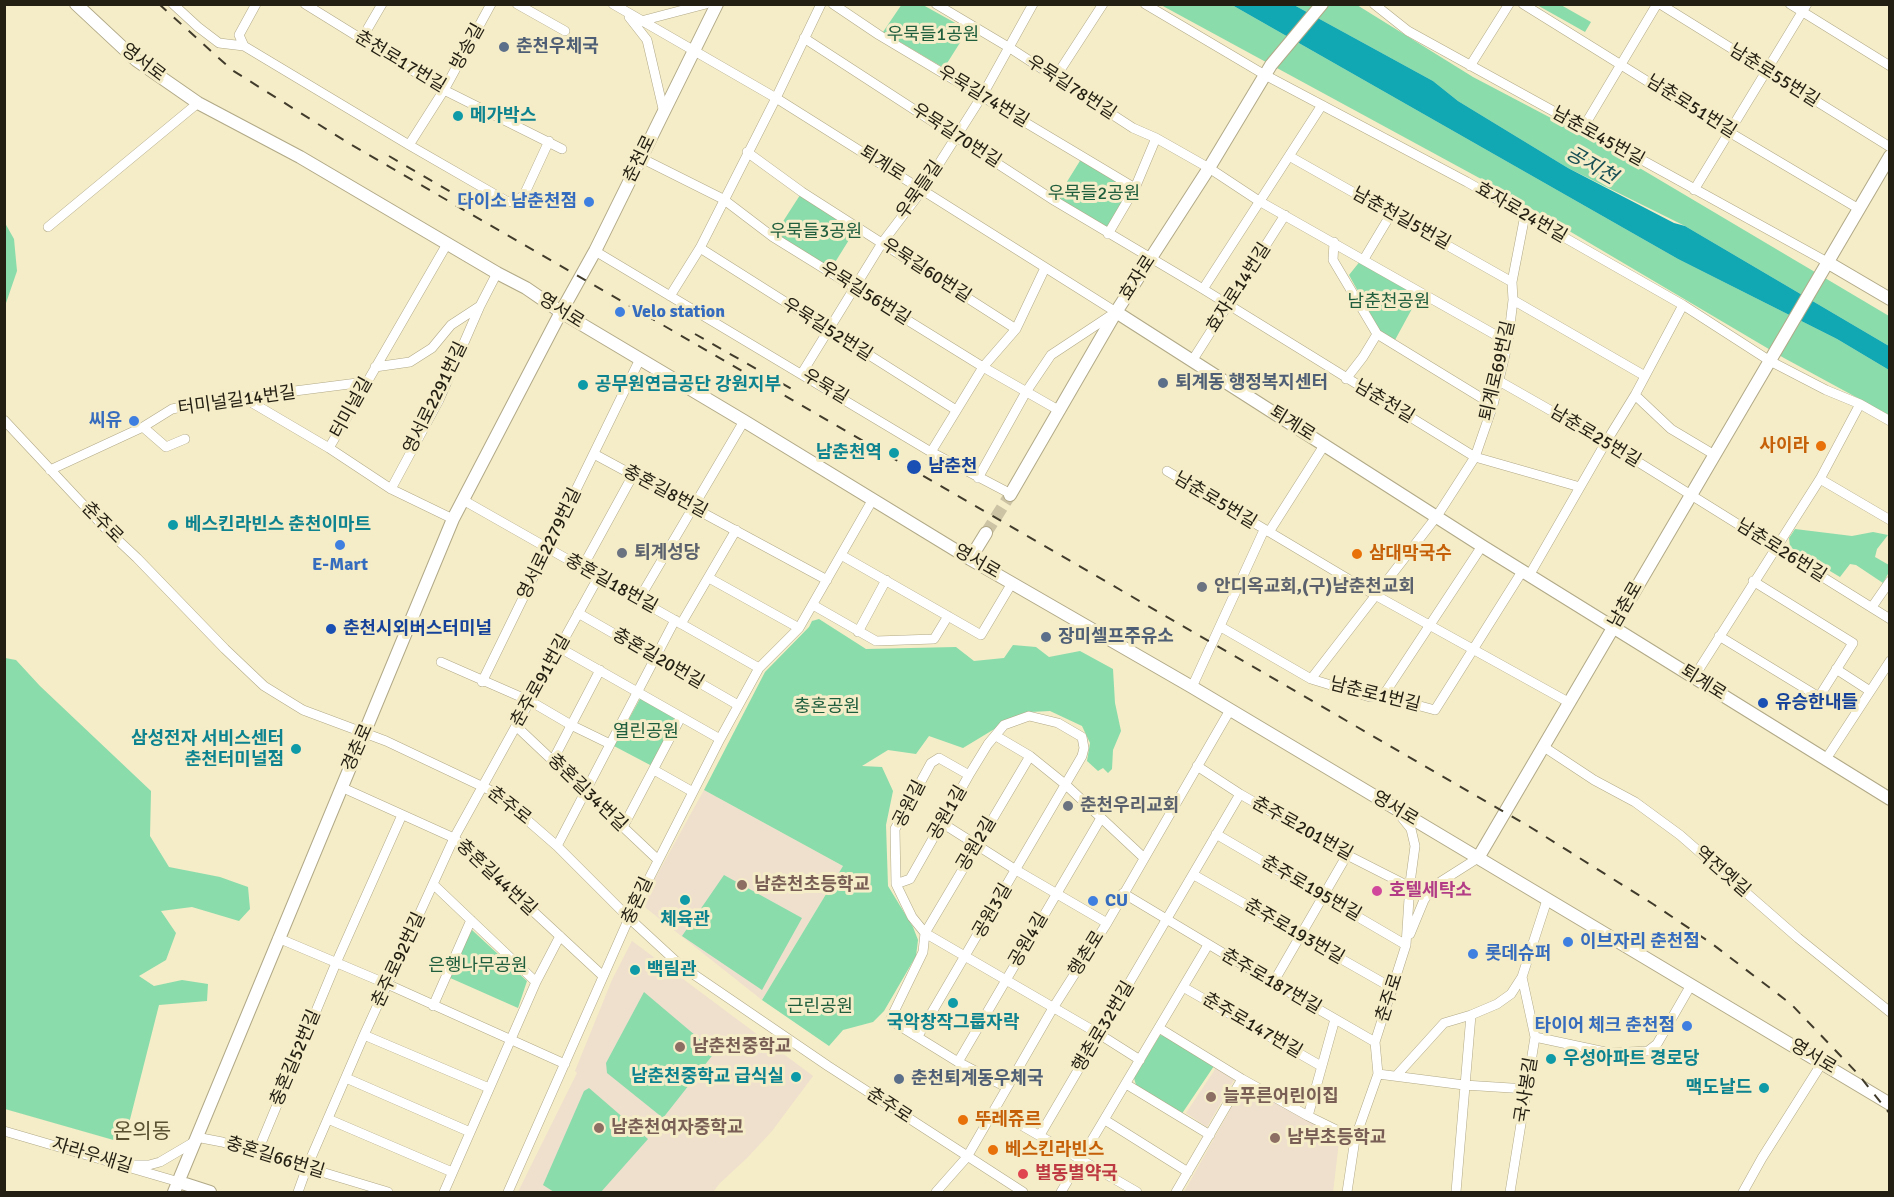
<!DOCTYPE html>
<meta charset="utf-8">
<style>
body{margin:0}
#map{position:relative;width:1894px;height:1197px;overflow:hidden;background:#f5ecc8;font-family:Signika,sans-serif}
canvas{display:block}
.frame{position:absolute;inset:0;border:6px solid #231f12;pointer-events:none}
</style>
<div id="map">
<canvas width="1894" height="1197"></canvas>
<div class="frame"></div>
</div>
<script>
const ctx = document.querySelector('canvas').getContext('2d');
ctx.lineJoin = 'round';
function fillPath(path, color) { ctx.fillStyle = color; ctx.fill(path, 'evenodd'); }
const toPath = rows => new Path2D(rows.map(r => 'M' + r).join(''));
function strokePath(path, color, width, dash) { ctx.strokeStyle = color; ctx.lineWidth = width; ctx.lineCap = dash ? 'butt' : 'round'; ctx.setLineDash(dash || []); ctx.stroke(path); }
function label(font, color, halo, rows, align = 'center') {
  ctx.font = font + ' Signika,"Noto Sans KR",sans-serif'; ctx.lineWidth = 6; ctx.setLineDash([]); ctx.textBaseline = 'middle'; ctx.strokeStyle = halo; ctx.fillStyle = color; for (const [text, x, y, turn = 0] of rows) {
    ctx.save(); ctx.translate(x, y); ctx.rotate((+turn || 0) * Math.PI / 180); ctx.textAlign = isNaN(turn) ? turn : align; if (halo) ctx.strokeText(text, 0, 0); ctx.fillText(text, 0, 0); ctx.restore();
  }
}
fillPath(toPath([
 [704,790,843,866,762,1000,641,904],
 [632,941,813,1076,772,1131,747,1158,720,1183,713,1192,518,1192,577,1073,575,1071,612,980],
 [1216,1068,1234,1080,1207,1127,1186,1113],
 [1244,1085,1315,1122,1339,1141,1333,1192,1184,1192]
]), '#efdfcd');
fillPath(toPath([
 [902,4,923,5,968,30,944,68,883,32],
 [1161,5,1232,5,1678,259,1837,339,1889,370,1889,415,1784,358,1483,180],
 [1294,5,1357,5,1473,77,1589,138,1889,316,1889,346,1685,226,1568,168,1458,101,1433,81],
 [1537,5,1561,5,1591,22,1585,32],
 [1083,156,1135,188,1108,234,1055,201],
 [802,192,857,227,829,272,773,237],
 [5,223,14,239,17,271,5,306],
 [1361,260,1420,294,1395,340,1381,333,1349,275],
 [1795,529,1852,536,1873,532,1888,535,1877,549,1875,557,1889,565,1889,572,1883,583,1856,565,1850,564,1840,577,1790,547,1789,538],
 [819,619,866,649,956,647,974,661,1004,658,1013,645,1036,647,1049,657,1080,651,1113,669,1115,703,1121,731,1113,750,1112,769,1108,773,1103,768,1098,771,1087,761,1090,743,1082,726,1050,711,1030,712,1006,722,963,748,929,736,916,754,888,750,862,766,882,767,893,791,886,825,888,886,913,927,918,940,916,956,884,1011,873,1022,843,1030,829,1046,762,1000,843,866,704,790,765,672,809,627,812,621],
 [5,658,16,660,40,686,151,791,150,836,169,867,220,877,248,887,250,909,239,921,192,907,161,911,176,933,166,960,139,976,154,986,182,980,208,984,207,1001,159,1005,124,1143,5,1109],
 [641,697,677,717,652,766,614,746],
 [724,875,802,918,762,990,682,936],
 [472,930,527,981,518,1008,448,977],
 [644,992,715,1052,663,1118,607,1073,606,1063],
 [1160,1035,1166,1036,1214,1066,1181,1115,1136,1085,1134,1078],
 [589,1088,648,1139,601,1192,554,1192,543,1185,584,1091]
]), '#8adcab');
fillPath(toPath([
 [1232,5,1294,5,1433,81,1458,101,1568,168,1674,223,1685,226,1889,346,1889,370,1837,339,1678,259]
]), '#11a8b3');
strokePath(toPath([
 [986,533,1010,495]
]), '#cbc3a4', 12, [12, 6]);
const minor = toPath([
 [173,4,198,27,219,43,244,46],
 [256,4,239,35,244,46,409,145,508,202,516,201,524,195,549,141],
 [305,4,444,90,562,149],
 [517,4,565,31],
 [613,4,776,98,1116,312,1051,355,1026,392,978,478],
 [833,4,879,35,1135,188],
 [936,4,1010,48,1133,128,1156,138,1209,168,1259,201,1508,342],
 [1145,4,1265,75,1467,182,1683,305,1770,361,1826,390,1860,404,1890,421],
 [1374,4,1408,31,1827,262],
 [1523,4,1729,132,1859,209],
 [1660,4,1890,147],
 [1790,4,1890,66],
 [629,17,647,40,664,113],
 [641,21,706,4],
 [804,38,1055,201,1203,289,1475,457,1580,487],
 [361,40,382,4],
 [1470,66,1509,4],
 [1055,78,1103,4],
 [1583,128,1657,4],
 [409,145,444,90,491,4],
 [747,152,802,192,1016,329],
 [1289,156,1512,282],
 [641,158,723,199,773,237,983,367,1060,411],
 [1694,190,1807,4],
 [48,227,198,103],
 [1108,234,1135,188,1156,138],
 [1334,242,1333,260,1377,334,1493,405],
 [700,248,956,410],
 [595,251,931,452,1011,494],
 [1364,259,1391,214],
 [1203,289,1322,105],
 [670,296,700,248,776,98,821,4],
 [1513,300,1645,376],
 [1192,361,1285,215],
 [375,367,410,362,432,348,451,325,480,306],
 [802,373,882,243,923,189,982,96,1033,4],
 [1346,379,1363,357,1377,334],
 [1499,381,1606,442,1890,619],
 [1635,395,1671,429,1713,454],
 [244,398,329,448,391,489,453,519],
 [4,420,105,528,137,558,225,649,264,686,303,710,386,741,496,793,557,846,629,918,680,965,828,1066,1023,1192],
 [143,427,166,447,185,439],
 [329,448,447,244],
 [931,452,983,367,1016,329,1045,268],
 [594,454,827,580],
 [50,470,143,427,172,409,201,403,365,382],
 [1167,471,1375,595,1570,703],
 [1820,479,1890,520],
 [391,489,439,400,480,306,497,273],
 [463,500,759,668],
 [1269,532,1325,444],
 [841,555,981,635,1012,583],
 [582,568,633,475],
 [1530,574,1606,442,1635,395,1683,305],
 [709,578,799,628],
 [639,599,744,421],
 [813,605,876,641,934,639,948,616],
 [1872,607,1890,581],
 [578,613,738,705],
 [681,624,736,530],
 [1221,627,1311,679,1370,697,1383,696,1435,710,1523,570],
 [858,632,886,580],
 [1719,636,1819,697,1853,643,1753,581],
 [560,648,720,739],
 [441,662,530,701,571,725,610,744],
 [1836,669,1870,691],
 [1694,677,1820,479,1860,404],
 [1311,679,1437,516,1475,457,1493,405,1508,342,1513,300,1512,282,1525,215],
 [482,682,640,359],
 [1192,687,1264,530],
 [1383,696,1482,546],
 [516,726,657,859],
 [996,736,1030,756,1066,785,1143,857],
 [1544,747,1594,780,1635,802,1680,835,1798,938,1890,1012],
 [1826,759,1890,661],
 [553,760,600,670],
 [1197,766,1240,794,1347,855,1410,887],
 [654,770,693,792],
 [969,775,939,758,931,763,895,829,896,884,912,917,925,933,923,952,890,1020,958,1062,1006,1087],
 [341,787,454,838,603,976],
 [942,823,1016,870,1107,923],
 [623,827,681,717],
 [1216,834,1406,945],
 [557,846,675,620],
 [1194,875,1394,989],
 [896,884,910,879,969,775,988,744,1004,725,1029,716,1058,723,1082,737,1084,748,1082,756,918,1036],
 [434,885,536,982],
 [1123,893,1273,983,1375,1042],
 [925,933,1099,1034,1140,1060],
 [925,933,1030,756],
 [1410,934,1424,900,1429,892,1437,884,1478,858],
 [278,938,387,984,565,1064],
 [1273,983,1347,855],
 [1183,987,1321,1066],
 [433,1006,471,920],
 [1159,1028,1242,1079,1308,1116,1355,1139],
 [364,1035,489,1088],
 [1535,1037,1610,1053,1648,1051,1657,1044,1691,985],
 [958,1062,1101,818],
 [1378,1074,1464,1085,1527,1089],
 [1396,1076,1444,1023,1471,1015,1497,1004,1511,994,1522,977],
 [346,1078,470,1132],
 [1126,1084,1210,1135],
 [995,1110,1137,1192],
 [1308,1116,1335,1019],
 [328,1119,452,1172],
 [1105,1120,1188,1172],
 [4,1131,179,1182],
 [1040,1135,1240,794],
 [196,1137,222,1142,388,1192],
 [257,1153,336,963,402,815],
 [130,1165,149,1165,160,1162,194,1142],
 [298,1192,307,1167,364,1035,454,838,599,576],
 [444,1192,536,982,560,936],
 [508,1192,629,918,720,739,759,668,799,628,873,499],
 [936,1192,967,1157,1053,1008,1107,923,1230,710],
 [1061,1192,1208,945],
 [1176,1192,1242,1079],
 [1347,1192,1355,1139,1378,1074,1375,1042,1406,945,1410,883,1415,846,1411,829,1399,814],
 [1456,1192,1471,1015],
 [1510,1192,1535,1037,1522,977,1547,900],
 [1743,1192,1762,1158,1822,1063]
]);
const tertiary = toPath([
 [76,4,136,60,198,103,300,157,497,273,526,288,561,312,744,421,970,559,1192,687,1890,1104],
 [1827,262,1890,299],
 [1116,312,1482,546,1890,799],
 [1010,495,1116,312,1209,168,1271,65,1322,4],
 [970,559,986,533],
 [1478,858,1890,156],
 [179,1182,210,1192],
 [174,1192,453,519,561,312,595,251,717,4]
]);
strokePath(minor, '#b1a987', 10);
strokePath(tertiary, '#b1a987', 14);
strokePath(minor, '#fff', 9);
strokePath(tertiary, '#fff', 12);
strokePath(toPath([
 [159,4,232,70,350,144,1530,827,1653,904,1711,943,1791,1004,1858,1074,1890,1114],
 [389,156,475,206],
 [695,334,797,392]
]), '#403b2b', 2, [10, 10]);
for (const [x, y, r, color] of [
 [504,47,6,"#5c6f8a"],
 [458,116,6,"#0f9aa8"],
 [589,202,6,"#3f7fe0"],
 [620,312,6,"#3f7fe0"],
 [1163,383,6,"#5c6f8a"],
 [583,385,6,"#0f9aa8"],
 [134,421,6,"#3f7fe0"],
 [1821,446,6,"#e8710a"],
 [894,453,6,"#0f9aa8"],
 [914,467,8,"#1a4fb4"],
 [173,525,6,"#0f9aa8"],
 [340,545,6,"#3f7fe0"],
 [622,553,6,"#6b7280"],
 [1357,554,6,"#e8710a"],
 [1202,587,6,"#6b7280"],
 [331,629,6,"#1a4fb4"],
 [1046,637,6,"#5c6f8a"],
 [1763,703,6,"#1a4fb4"],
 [296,749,6,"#0f9aa8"],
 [1068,806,6,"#6b7280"],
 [742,885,6,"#8d6e63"],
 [1377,891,6,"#d1479c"],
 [685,900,6,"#0f9aa8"],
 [1093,901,6,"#3f7fe0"],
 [1568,942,6,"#3f7fe0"],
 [1473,954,6,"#3f7fe0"],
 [635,970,6,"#0f9aa8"],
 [953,1003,6,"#0f9aa8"],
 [1687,1026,6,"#3f7fe0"],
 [680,1047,6,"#8d6e63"],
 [1551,1059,6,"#0f9aa8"],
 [796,1077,6,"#0f9aa8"],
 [899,1079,6,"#5c6f8a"],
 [1764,1088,6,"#0f9aa8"],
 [1211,1097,6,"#8d6e63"],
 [963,1120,6,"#e8710a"],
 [599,1128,6,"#8d6e63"],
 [1275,1138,6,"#8d6e63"],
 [993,1150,6,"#e8710a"],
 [1023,1174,6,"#e0444e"]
]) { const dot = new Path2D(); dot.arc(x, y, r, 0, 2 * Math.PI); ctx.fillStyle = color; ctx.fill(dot); strokePath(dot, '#f5ecc8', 2); }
label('18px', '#1f5e3d', '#f5ecc8', [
 ["우묵들1공원",933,35],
 ["우묵들2공원",1094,194],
 ["우묵들3공원",816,232],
 ["남춘천공원",1389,302],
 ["충혼공원",827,707],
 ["열린공원",646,732],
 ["은행나무공원",478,966],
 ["근린공원",820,1007]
]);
label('18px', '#231f12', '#f5ecc8', [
 ["방송길",468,47,-61],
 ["춘천로17번길",400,62,31],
 ["영서로",143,63,37],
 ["남춘로55번길",1774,76,32],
 ["우묵길78번길",1071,88,33],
 ["우묵길74번길",983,97,31],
 ["남춘로51번길",1691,107,32],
 ["우묵길70번길",956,136,33],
 ["남춘로45번길",1598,137,29],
 ["춘천로",640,159,-64],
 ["퇴계로",882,164,32],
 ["우묵들길",920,190,-55],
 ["효자로24번길",1521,213,30],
 ["남춘천길5번길",1401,219,29],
 ["우묵길60번길",926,271,33],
 ["효자로",1138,278,-57],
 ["효자로14번길",1239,288,-57],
 ["우묵길56번길",865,294,32],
 ["영서로",561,311,32],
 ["우묵길52번길",827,330,32],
 ["퇴계로69번길",1498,371,-77],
 ["우묵길",825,387,31],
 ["영서로2291번길",436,398,-64],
 ["터미널길14번길",237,401,-8],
 ["남춘천길",1384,402,31],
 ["터미널길",352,408,-61],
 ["퇴계로",1292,424,32],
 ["남춘로25번길",1595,437,31],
 ["충혼길8번길",665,492,28],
 ["남춘로5번길",1215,501,31],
 ["춘주로",102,523,45],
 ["영서로2279번길",550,544,-64],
 ["남춘로26번길",1781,551,32],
 ["영서로",977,562,30],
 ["충혼길18번길",611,584,29],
 ["남춘로",1626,605,-60],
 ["충혼길20번길",658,659,30],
 ["춘주로91번길",541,681,-61],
 ["퇴계로",1703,683,32],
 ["남춘로1번길",1375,695,14],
 ["경춘로",358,748,-66],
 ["충혼길34번길",587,793,44],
 ["공원길",910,804,-63],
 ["춘주로",509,806,38],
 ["영서로",1395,809,31],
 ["공원1길",948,813,-60],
 ["춘주로201번길",1302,829,29],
 ["공원2길",977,844,-59],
 ["역전옛길",1722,872,41],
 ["충혼길44번길",496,878,43],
 ["춘주로195번길",1311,889,30],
 ["충혼길",638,901,-65],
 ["공원3길",993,911,-60],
 ["춘주로193번길",1294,932,30],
 ["공원4길",1029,940,-60],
 ["행촌로",1087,954,-58],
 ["춘주로92번길",399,960,-65],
 ["춘주로187번길",1271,982,30],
 ["춘주로",1390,998,-72],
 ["춘주로147번길",1252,1026,30],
 ["행촌로32번길",1104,1027,-59],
 ["영서로",1813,1057,31],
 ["충혼길52번길",296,1058,-67],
 ["국사봉길",1527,1090,-81],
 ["춘주로",889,1106,33],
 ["자라우새길",92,1156,17],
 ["충혼길66번길",275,1158,17]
]);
label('bold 18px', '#4e5e75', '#f5ecc8', [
 ["춘천우체국",516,47],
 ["퇴계동 행정복지센터",1175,383],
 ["장미셀프주유소",1058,637],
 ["춘천퇴계동우체국",911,1079]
], 'left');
label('bold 18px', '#0d838f', '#f5ecc8', [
 ["메가박스",470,116],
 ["공무원연금공단 강원지부",595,385],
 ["남춘천역",882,453,"right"],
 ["베스킨라빈스 춘천이마트",185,525],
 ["삼성전자 서비스센터",284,739,"right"],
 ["춘천터미널점",284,760,"right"],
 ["체육관",685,920,"center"],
 ["백림관",647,970],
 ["국악창작그룹자락",953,1023,"center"],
 ["우성아파트 경로당",1563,1059],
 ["남춘천중학교 급식실",784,1077,"right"],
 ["맥도날드",1752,1088,"right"]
], 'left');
label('bold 18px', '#366cbe', '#f5ecc8', [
 ["다이소 남춘천점",577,202,"right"],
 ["Velo station",632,312],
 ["씨유",122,421,"right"],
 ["E-Mart",340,565,"center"],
 ["CU",1105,901],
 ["이브자리 춘천점",1580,942],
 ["롯데슈퍼",1485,954],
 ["타이어 체크 춘천점",1675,1026,"right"]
], 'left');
label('bold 18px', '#c56008', '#f5ecc8', [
 ["사이라",1809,446,"right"],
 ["삼대막국수",1369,554],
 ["뚜레쥬르",975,1120],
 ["베스킨라빈스",1005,1150]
], 'left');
label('bold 18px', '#164399', '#f5ecc8', [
 ["남춘천",928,467],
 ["춘천시외버스터미널",343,629],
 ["유승한내들",1775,703]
], 'left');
label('bold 18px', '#5b616d', '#f5ecc8', [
 ["퇴계성당",634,553],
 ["안디옥교회,(구)남춘천교회",1214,587],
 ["춘천우리교회",1080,806]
], 'left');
label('bold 18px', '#785e54', '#f5ecc8', [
 ["남춘천초등학교",754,885],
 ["남춘천중학교",692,1047],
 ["늘푸른어린이집",1223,1097],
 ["남춘천여자중학교",611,1128],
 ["남부초등학교",1287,1138]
], 'left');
label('bold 18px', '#b23c85', '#f5ecc8', [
 ["호텔세탁소",1389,891]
], 'left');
label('bold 18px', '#be3a42', '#f5ecc8', [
 ["별동별약국",1035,1174]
], 'left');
label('italic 20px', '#184f54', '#f5ecc8', [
 ["공지천",1591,166,30]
]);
label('21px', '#585030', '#f5ecc8', [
 ["온의동",142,1132]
]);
</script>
